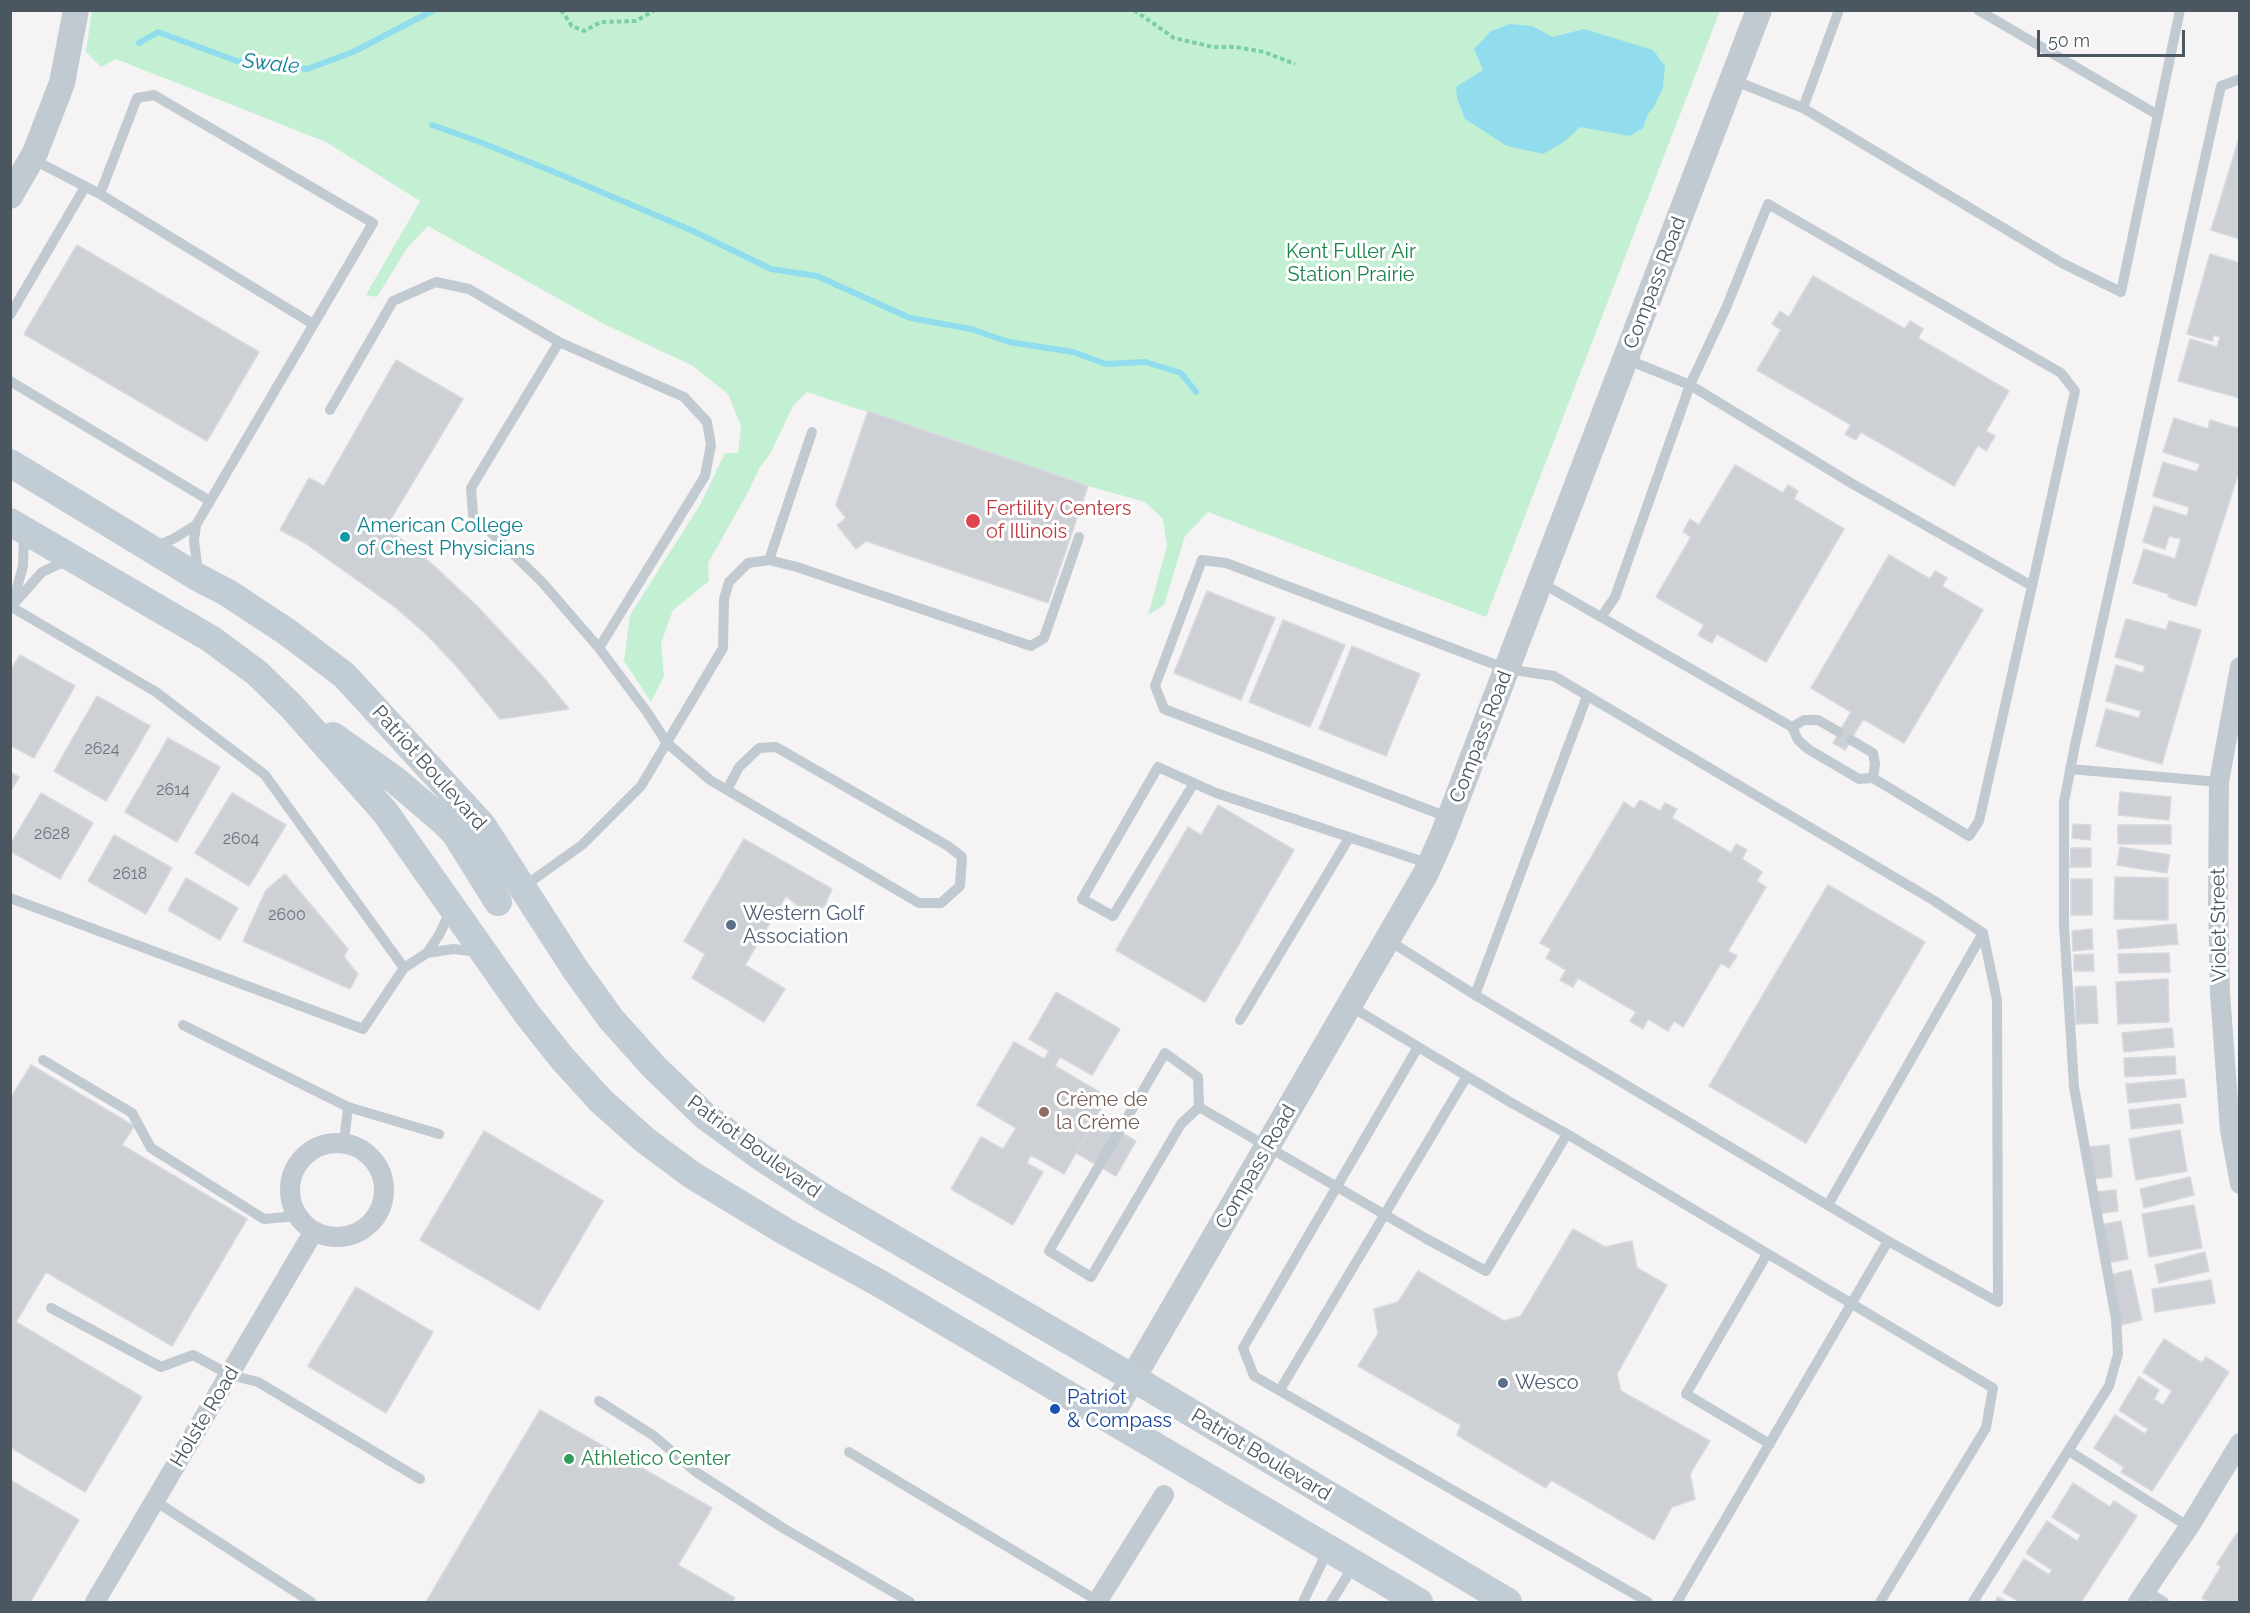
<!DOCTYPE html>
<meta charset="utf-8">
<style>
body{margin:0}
#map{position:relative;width:2250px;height:1613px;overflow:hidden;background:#f5f3f3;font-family:Raleway,sans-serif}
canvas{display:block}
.frame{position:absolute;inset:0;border:12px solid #4a5760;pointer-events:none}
.scale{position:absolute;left:2037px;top:30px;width:148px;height:27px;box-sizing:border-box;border:3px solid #4a5760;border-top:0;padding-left:8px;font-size:18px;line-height:21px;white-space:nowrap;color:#4a5760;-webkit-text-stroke:4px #fff;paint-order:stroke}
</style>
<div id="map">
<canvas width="2250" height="1613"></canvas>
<div class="frame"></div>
<div class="scale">50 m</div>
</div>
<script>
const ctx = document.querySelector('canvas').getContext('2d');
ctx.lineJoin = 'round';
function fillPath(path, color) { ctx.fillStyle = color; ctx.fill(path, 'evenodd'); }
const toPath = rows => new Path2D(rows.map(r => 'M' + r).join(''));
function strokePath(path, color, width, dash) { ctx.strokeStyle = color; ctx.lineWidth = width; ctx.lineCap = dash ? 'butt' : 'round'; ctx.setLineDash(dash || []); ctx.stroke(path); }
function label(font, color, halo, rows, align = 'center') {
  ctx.font = font + ' Raleway,sans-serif'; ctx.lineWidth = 6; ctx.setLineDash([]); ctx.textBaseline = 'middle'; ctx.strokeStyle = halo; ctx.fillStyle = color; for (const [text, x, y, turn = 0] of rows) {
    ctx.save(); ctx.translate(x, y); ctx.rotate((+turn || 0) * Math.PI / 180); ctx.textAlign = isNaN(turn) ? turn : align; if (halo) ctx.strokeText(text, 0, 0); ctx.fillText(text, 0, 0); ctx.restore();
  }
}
fillPath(toPath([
 [92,10,1720,11,1486,617,1208,512,1185,536,1164,605,1148,615,1167,546,1163,519,1145,502,1088,486,807,392,793,406,771,452,759,469,747,494,708,563,709,581,673,610,661,643,664,676,651,702,624,661,630,615,700,505,725,453,738,453,741,426,728,394,693,366,602,323,428,226,407,248,377,297,366,295,420,201,326,142,116,59,101,67,86,52]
]), '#c3f0d3');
fillPath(toPath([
 [1510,24,1532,26,1553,37,1584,29,1653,50,1665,66,1663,88,1653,108,1648,114,1643,128,1630,136,1580,127,1564,142,1543,154,1507,146,1465,119,1457,98,1456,87,1483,70,1474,49,1491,31]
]), '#91dded');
strokePath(toPath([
 [139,43,158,32,237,61,307,69,353,52,434,10],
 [432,125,480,142,559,174,693,231,771,269,817,276,910,318,971,329,1009,342,1073,352,1106,364,1145,362,1181,373,1196,392]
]), '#91dded', 6);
const building = toPath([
 [2240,135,2240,239,2211,230,2240,135],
 [77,245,259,352,207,441,24,334,77,245],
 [2210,254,2240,263,2240,398,2178,381,2190,339,2217,347,2220,337,2214,335,2212,341,2187,334,2210,254],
 [1813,276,1905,329,1910,321,1923,329,1918,338,2009,391,1986,431,1995,436,1986,451,1978,445,1954,486,1861,432,1856,440,1845,434,1851,425,1757,370,1781,330,1772,324,1780,311,1789,317,1813,276],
 [396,360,463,399,386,527,432,564,477,606,544,678,569,709,500,719,459,669,427,635,395,607,305,543,280,530,309,478,324,486,396,360],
 [868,411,1088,486,1048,603,866,541,856,549,837,525,846,518,836,505,868,411],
 [2174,418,2208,429,2210,420,2240,429,2240,468,2196,606,2168,597,2169,594,2133,583,2144,549,2175,559,2181,539,2169,536,2165,549,2143,542,2154,506,2187,516,2189,507,2153,496,2163,462,2197,472,2200,464,2163,452,2174,418],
 [1735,465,1783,493,1788,485,1798,491,1794,499,1844,529,1766,662,1717,634,1712,643,1698,635,1704,625,1656,597,1691,537,1683,532,1690,519,1699,525,1735,465],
 [1889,555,1930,579,1935,571,1947,578,1942,586,1983,610,1904,743,1863,719,1845,750,1833,743,1851,712,1811,688,1889,555],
 [1207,591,1275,618,1241,700,1174,673,1207,591],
 [2126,619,2166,630,2169,621,2201,630,2162,764,2096,746,2106,709,2139,718,2141,711,2106,701,2116,665,2143,673,2145,666,2115,657,2126,619],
 [1283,620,1345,645,1310,727,1249,702,1283,620],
 [1352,646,1420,674,1386,756,1319,729,1352,646],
 [20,655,75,686,34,758,10,745,10,671,20,655],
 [97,696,150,726,106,801,54,771,97,696],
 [168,738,220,767,177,842,125,812,168,738],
 [10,772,19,777,10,792,10,772],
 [2120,792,2171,797,2169,820,2118,815,2120,792],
 [41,793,93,823,60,879,10,851,10,845,41,793],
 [232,793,286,825,249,886,195,853,232,793],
 [1640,800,1660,811,1665,803,1677,809,1672,818,1731,853,1736,844,1747,850,1742,859,1762,872,1757,881,1766,887,1728,951,1737,956,1729,968,1721,963,1683,1027,1674,1021,1668,1031,1648,1019,1643,1029,1630,1021,1636,1012,1578,978,1573,987,1560,980,1566,970,1546,958,1551,949,1540,943,1624,802,1634,809,1640,800],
 [1218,805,1294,850,1205,1002,1116,950,1188,827,1201,835,1218,805],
 [2073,824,2091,825,2090,840,2072,838,2073,824],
 [2118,825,2171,825,2171,844,2118,844,2118,825],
 [114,835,172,868,146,914,88,881,114,835],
 [744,839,832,889,824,907,813,909,798,906,786,896,745,965,785,989,764,1022,692,978,705,954,684,941,744,839],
 [2120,847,2170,855,2167,873,2117,865,2120,847],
 [2071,848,2091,848,2091,867,2070,867,2071,848],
 [285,874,348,949,344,957,358,974,350,989,243,941,266,890,285,874],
 [2115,877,2168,878,2168,920,2114,919,2115,877],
 [186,878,238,908,220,940,168,910,186,878],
 [2071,879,2092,879,2092,915,2071,915,2071,879],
 [1828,885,1925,942,1806,1143,1709,1086,1828,885],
 [2176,924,2178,944,2119,949,2117,930,2176,924],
 [2092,929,2093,949,2073,951,2072,931,2092,929],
 [2169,953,2170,972,2119,973,2118,954,2169,953],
 [2093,954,2094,971,2074,971,2074,955,2093,954],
 [2168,979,2169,1022,2118,1024,2116,982,2168,979],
 [2096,986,2098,1023,2076,1024,2075,987,2096,986],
 [1056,992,1120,1029,1092,1075,1060,1057,1055,1066,1108,1097,1064,1174,1031,1155,1027,1163,1043,1172,1013,1225,951,1189,981,1137,1003,1149,1016,1128,977,1105,1014,1042,1044,1059,1049,1051,1029,1039,1056,992],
 [2172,1028,2174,1047,2124,1052,2122,1033,2172,1028],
 [2175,1056,2176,1074,2125,1077,2124,1058,2175,1056],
 [31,1065,134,1126,122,1145,247,1219,172,1346,46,1272,16,1322,142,1397,85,1492,10,1447,10,1099,31,1065],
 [2184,1079,2186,1097,2128,1103,2126,1084,2184,1079],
 [2180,1104,2183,1123,2131,1129,2129,1110,2180,1104],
 [1096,1118,1136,1141,1116,1176,1076,1153,1096,1118],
 [2180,1130,2187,1171,2136,1180,2129,1139,2180,1130],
 [484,1131,603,1201,539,1310,420,1240,484,1131],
 [2109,1145,2112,1177,2092,1179,2089,1147,2109,1145],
 [2190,1177,2194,1195,2144,1208,2140,1189,2190,1177],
 [2116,1190,2118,1211,2098,1214,2095,1192,2116,1190],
 [2194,1205,2202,1248,2149,1257,2142,1214,2194,1205],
 [2121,1221,2128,1259,2107,1263,2100,1225,2121,1221],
 [1573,1229,1605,1247,1632,1241,1637,1268,1667,1285,1617,1374,1621,1391,1710,1441,1690,1474,1695,1499,1672,1507,1654,1540,1551,1480,1546,1488,1457,1435,1461,1425,1358,1366,1378,1334,1374,1309,1398,1302,1418,1271,1504,1321,1521,1316,1573,1229],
 [2205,1252,2209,1271,2159,1283,2155,1265,2205,1252],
 [2131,1270,2142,1320,2121,1325,2110,1275,2131,1270],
 [2211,1280,2215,1303,2155,1312,2152,1289,2211,1280],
 [356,1287,433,1332,386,1413,308,1366,356,1287],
 [2164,1339,2202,1363,2206,1357,2229,1372,2152,1491,2121,1472,2124,1467,2094,1448,2115,1415,2145,1434,2148,1429,2119,1410,2139,1377,2159,1390,2154,1399,2163,1405,2172,1391,2143,1372,2164,1339],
 [540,1410,712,1508,678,1565,735,1598,732,1602,426,1602,540,1410],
 [10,1480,79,1520,30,1602,10,1602,10,1480],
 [2073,1483,2110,1507,2114,1501,2137,1516,2081,1602,2019,1602,2003,1592,2024,1559,2049,1575,2052,1570,2026,1553,2047,1521,2077,1541,2081,1535,2052,1517,2073,1483],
 [2237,1533,2240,1535,2240,1602,2210,1602,2202,1598,2221,1567,2217,1564,2237,1533],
 [1998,1597,2007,1602,1995,1602,1998,1597]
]);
fillPath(building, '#cdd0d5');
strokePath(building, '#d7d9de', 1.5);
strokePath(toPath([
 [561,10,572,26,584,31,601,22,636,21,655,10],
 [1134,10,1174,38,1213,47,1236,47,1264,52,1295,64]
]), '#7bcfa2', 4, [4.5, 3]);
strokePath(toPath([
 [1978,10,2158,115],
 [1733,80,1803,108,1839,10],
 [1803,108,2062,263,2121,292,2180,10],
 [32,159,100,194,137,98,154,95,373,223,196,525],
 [100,194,313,324],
 [10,315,85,187],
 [559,342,684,397,707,422,711,445,705,476,599,648],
 [10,381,210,501],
 [330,410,393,301,436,282,469,289,559,342,471,488,473,515,542,582,599,648,647,712,667,743,710,780,727,790,919,903,941,903,960,886,962,857,948,846,776,747,759,748,739,767,727,790],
 [24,532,23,566,12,606,42,572,68,560],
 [154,547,173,539,196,525,194,541,198,572],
 [769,560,812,432],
 [1540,582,1792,727,1798,740,1808,749,1859,779,1873,778,1969,836,1979,821,2032,586,2075,391,2061,373,1768,204,1726,308,1690,385,1851,483,2032,586],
 [10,606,156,692,265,775,404,968,363,1029,10,898],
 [1602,616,1615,597,1690,385,1626,359],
 [1792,727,1804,720,1818,720,1839,732],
 [1851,740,1873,753,1875,764,1873,778],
 [2070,769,2219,782],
 [1194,783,1113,916,1082,899,1158,767,1216,793,1430,864],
 [1450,818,1164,709,1155,686,1202,560,1226,563,1507,669,1554,676,1933,900,1983,933,1828,1205],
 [523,887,582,845,641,786,723,648,724,599,729,582,748,563,769,560,797,567,1031,646,1044,638,1079,537],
 [451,910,439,935,427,953,453,949,479,952],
 [1388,940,1475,995,1587,696],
 [404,968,427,953],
 [1475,995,1888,1241,1677,1602],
 [1240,1020,1349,838],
 [183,1025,348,1107,344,1142],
 [1418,1047,1243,1348,1254,1376,1648,1602],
 [43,1060,132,1113,151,1148,264,1219,297,1216],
 [348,1107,439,1134],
 [1199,1107,1181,1124,1091,1277,1049,1251,1165,1053,1198,1077,1199,1107,1425,1238,1486,1271,1567,1134,1510,1102,1350,1006],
 [1567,1134,1993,1388,1986,1428,1880,1602],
 [1888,1241,1998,1302,1997,1000,1983,933],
 [1767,1254,1686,1394,1770,1444],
 [51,1308,161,1367,193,1355,230,1375,258,1382,420,1479],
 [1280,1390,1467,1076],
 [599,1401,654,1436,696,1472,783,1528,910,1602],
 [2069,1451,2189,1527],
 [849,1452,1098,1601],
 [155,1501,311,1602],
 [2146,1591,2164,1602],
 [1303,1602,1328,1550],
 [1331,1602,1354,1565],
 [1973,1602,2109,1386,2118,1354,2116,1319,2074,1087,2064,925,2064,802,2075,745,2221,86,2240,79]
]), '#c1cad1', 10);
strokePath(toPath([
 [2240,667,2219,782,2218,903,2220,993,2230,1130,2240,1184],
 '290 1190a47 47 0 1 1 94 0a47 47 0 1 1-94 0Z',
 [95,1602,314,1231],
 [1097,1602,1164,1495],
 [2138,1602,2189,1527,2240,1443]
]), '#c1cad1', 20);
strokePath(toPath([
 [10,196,35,153,62,83,76,10],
 [1109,1419,1426,873,1443,835,1759,10]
]), '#c1cad1', 26);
strokePath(toPath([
 [10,463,199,578,228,593,287,632,344,675,482,825,575,969,611,1019,654,1067,705,1116,761,1157,826,1199,1133,1378,1508,1602],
 [10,522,211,639,257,673,292,707,385,812,527,1014,562,1058,601,1101,646,1141,692,1175,786,1232,879,1283,1419,1602],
 [333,736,395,780,443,821,455,833,498,902]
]), '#c1ccd5', 28);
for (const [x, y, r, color] of [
 [973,521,8,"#e0444e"],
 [345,537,6,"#0f9aa8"],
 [731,925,6,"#5c6f8a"],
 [1044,1112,6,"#8d6e63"],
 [1503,1383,6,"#5c6f8a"],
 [1055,1409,6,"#1a4fb4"],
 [569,1459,6,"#2e9e5b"]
]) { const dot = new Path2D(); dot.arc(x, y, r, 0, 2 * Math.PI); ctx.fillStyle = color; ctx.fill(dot); strokePath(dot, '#fff', 2); }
label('16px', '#6b757d', null, [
 ["2624",102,749],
 ["2614",173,790],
 ["2628",52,834],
 ["2604",241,839],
 ["2618",130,874],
 ["2600",287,915]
]);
label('20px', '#19844a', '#fff', [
 ["Kent Fuller Air",1351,252],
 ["Station Prairie",1351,275]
]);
label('20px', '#4a5760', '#fff', [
 ["Compass Road",1655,283,-69],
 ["Compass Road",1481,737,-69],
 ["Patriot Boulevard",429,768,48],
 ["Violet Street",2219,925,-91],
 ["Patriot Boulevard",754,1147,36],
 ["Compass Road",1256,1167,-60],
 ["Holste Road",205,1417,-59],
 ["Patriot Boulevard",1261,1455,31]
]);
label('20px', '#be3a42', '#fff', [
 ["Fertility Centers",986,509],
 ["of Illinois",986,532]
], 'left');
label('20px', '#0d838f', '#fff', [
 ["American College",357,526],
 ["of Chest Physicians",357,549]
], 'left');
label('20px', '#4e5e75', '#fff', [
 ["Western Golf",743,914],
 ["Association",743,937],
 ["Wesco",1515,1383]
], 'left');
label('20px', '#785e54', '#fff', [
 ["Crème de",1056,1100],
 ["la Crème",1056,1123]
], 'left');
label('20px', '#164399', '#fff', [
 ["Patriot",1067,1398],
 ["& Compass",1067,1421]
], 'left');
label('20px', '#27864d', '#fff', [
 ["Athletico Center",581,1459]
], 'left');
label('italic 21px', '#0e8098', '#fff', [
 ["Swale",271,64,6]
]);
</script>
